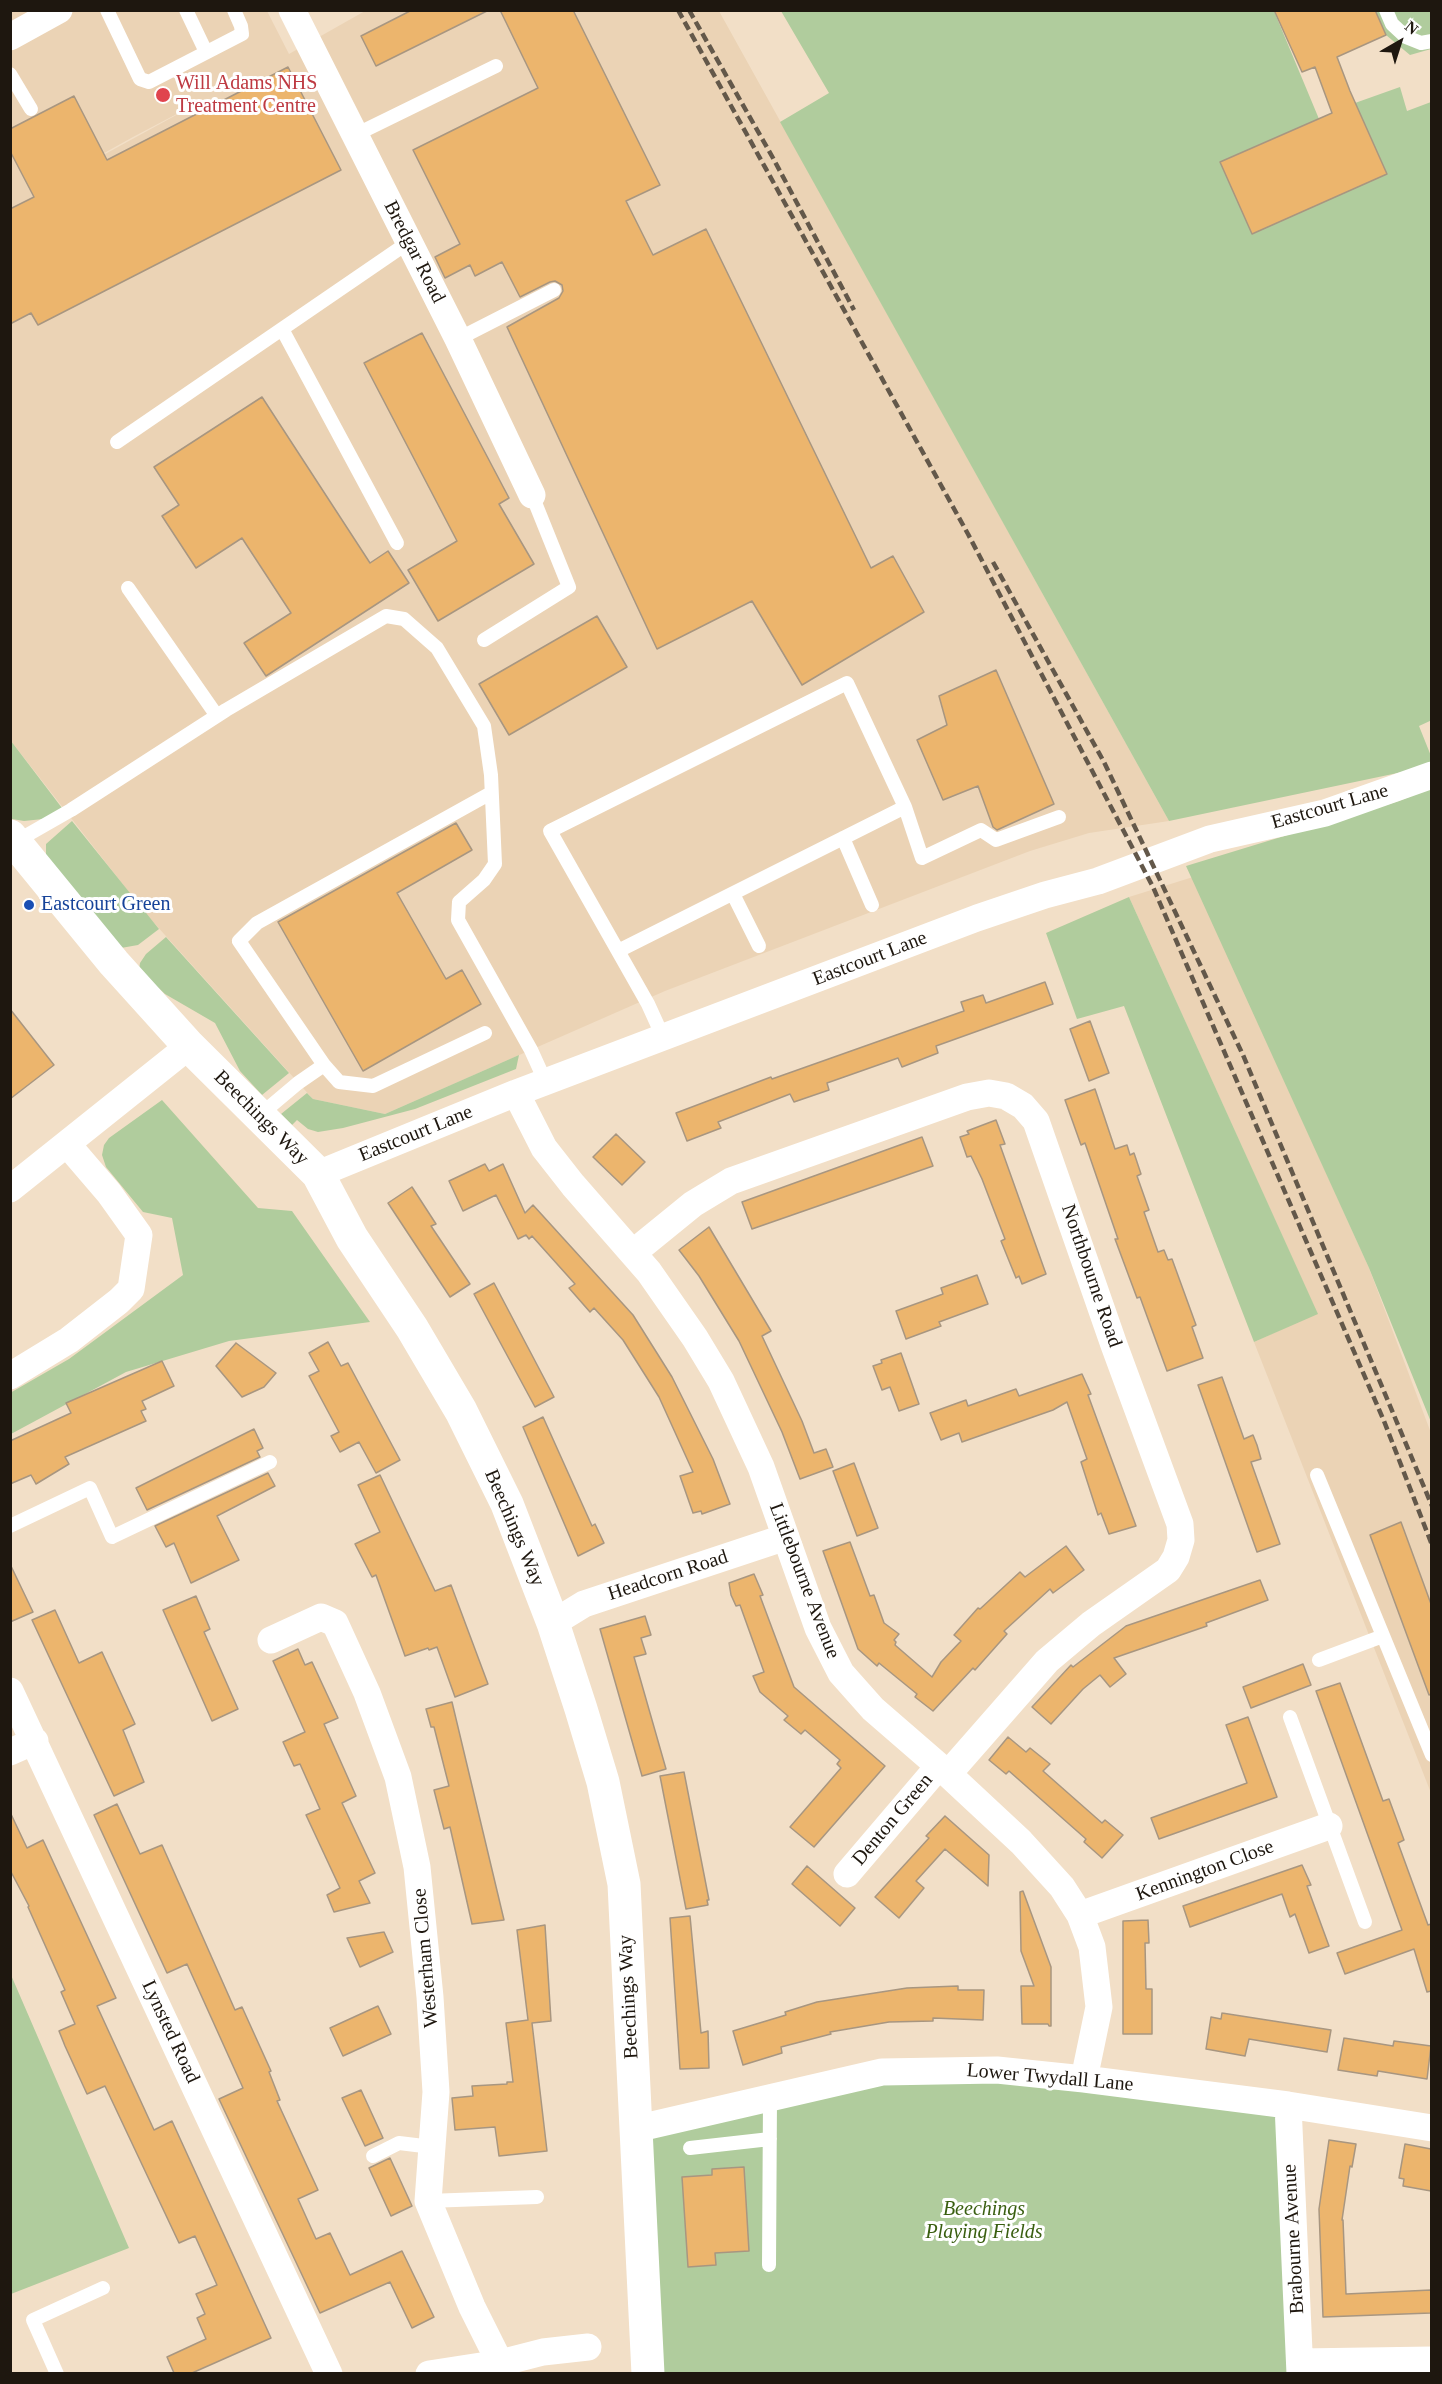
<!DOCTYPE html>
<style>
body{margin:0}
#map{position:relative;width:1442px;height:2384px;overflow:hidden;background:#f2dfc7;font-family:"Times New Roman",serif}
canvas{display:block}
.frame{position:absolute;inset:0;border:12px solid #1e170f;pointer-events:none}
.north{position:absolute;left:1370px;top:12px;width:60px;height:60px;-webkit-text-stroke:4px #fff;paint-order:stroke;rotate:39deg;font-size:16px;font-weight:700;line-height:24px;text-align:center;color:#1e170f}
.north::after{content:'';display:block;margin:auto;width:21px;height:27px;background:#1e170f;clip-path:polygon(50% 0,100% 100%,50% 72%,0 100%)}
</style>
<div id="map">
<canvas width="1442" height="2384"></canvas>
<div class="frame"></div>
<div class="north">N</div>
</div>
<script>
const ctx = document.querySelector('canvas').getContext('2d');
ctx.lineJoin = 'round';
function fillPath(path, color) { ctx.fillStyle = color; ctx.fill(path, 'evenodd'); }
const toPath = rows => new Path2D(rows.map(r => 'M' + r).join(''));
function strokePath(path, color, width, dash) { ctx.strokeStyle = color; ctx.lineWidth = width; ctx.lineCap = dash ? 'butt' : 'round'; ctx.setLineDash(dash || []); ctx.stroke(path); }
function label(font, color, halo, rows, align = 'center') {
  ctx.font = font + ' "Times New Roman",serif'; ctx.lineWidth = 6; ctx.setLineDash([]); ctx.textBaseline = 'middle'; ctx.strokeStyle = halo; ctx.fillStyle = color; for (const [text, x, y, turn = 0] of rows) {
    ctx.save(); ctx.translate(x, y); ctx.rotate((+turn || 0) * Math.PI / 180); ctx.textAlign = isNaN(turn) ? turn : align; if (halo) ctx.strokeText(text, 0, 0); ctx.fillText(text, 0, 0); ctx.restore();
  }
}
fillPath(toPath([
 [11,11,267,11,289,54,365,11,719,11,1169,821,1089,833,1030,851,665,991,385,1114,313,1099,146,914,11,741],
 [211,96,54,182,54,181,133,137],
 [1193,877,1369,1268,1431,1433,1431,1793,1254,1342,1317,1313,1129,897]
]), '#ebd3b5');
fillPath(toPath([
 [781,11,1274,11,1319,119,1252,234,1387,174,1355,103,1400,87,1407,111,1431,102,1432,720,1419,726,1431,756,1431,766,1169,821,780,122,829,93],
 [1375,11,1431,11,1431,49,1410,55,1386,35],
 [11,741,62,808,43,819,24,821,12,819,11,816],
 [1431,788,1431,1422,1369,1268,1186,866,1399,801],
 [72,821,159,929,138,945,121,948,46,860,46,844],
 [1129,897,1318,1314,1254,1342,1124,1006,1077,1019,1046,933],
 [166,937,289,1073,262,1095,240,1071,215,1023,165,994,139,970,140,963,146,954],
 [519,1055,516,1069,415,1109,343,1128,318,1132,308,1129,297,1120,292,1125,281,1114,307,1093,313,1099,385,1114],
 [162,1100,258,1208,292,1211,370,1322,229,1341,126,1372,11,1434,10,1393,69,1359,183,1275,172,1218,143,1212,106,1167,102,1155,104,1145,109,1138],
 [11,1975,129,2248,11,2294],
 [882,2072,1288,2105,1300,2373,648,2373,635,2129]
]), '#b0cc9d');
const building = toPath([
 [412,10,489,10,376,66,361,36,412,10],
 [500,10,573,10,660,185,626,201,653,255,706,229,871,568,893,556,924,612,802,685,752,601,657,649,507,327,559,298,563,291,562,285,555,281,550,282,520,297,502,262,475,276,470,265,445,278,435,257,460,244,413,150,538,88,500,10],
 [1274,10,1375,10,1386,35,1337,57,1350,91,1387,174,1252,234,1220,162,1332,113,1315,67,1302,72,1274,10],
 [288,67,341,170,38,325,31,313,10,324,10,209,34,197,10,151,10,129,74,96,107,160,288,67],
 [422,333,509,498,499,504,534,564,438,621,408,570,457,541,364,363,422,333],
 [262,397,370,563,388,551,409,583,266,676,244,643,291,613,242,538,196,568,162,516,179,505,154,467,262,397],
 [597,616,627,667,509,735,479,684,597,616],
 [996,670,1054,804,997,830,993,827,978,786,943,800,917,740,947,725,939,696,996,670],
 [456,823,472,850,397,893,446,979,462,970,481,1004,363,1071,278,922,456,823],
 [1045,982,1053,1004,936,1046,938,1053,902,1067,898,1058,827,1083,829,1090,794,1102,790,1094,718,1122,721,1128,687,1141,676,1113,771,1077,772,1079,964,1011,961,1002,983,995,986,1003,1045,982],
 [10,1009,54,1065,10,1099,10,1009],
 [1090,1021,1109,1073,1089,1081,1070,1029,1090,1021],
 [1095,1089,1115,1149,1127,1145,1130,1155,1134,1153,1141,1174,1137,1176,1149,1210,1144,1212,1158,1252,1164,1250,1168,1260,1172,1259,1196,1325,1192,1327,1203,1358,1167,1371,1140,1297,1137,1298,1115,1239,1118,1239,1085,1143,1081,1145,1065,1100,1095,1089],
 [996,1120,1005,1144,1000,1145,1046,1274,1022,1284,1019,1276,1016,1278,1001,1241,1005,1239,982,1179,971,1156,967,1157,960,1137,969,1134,967,1131,996,1120],
 [616,1134,645,1162,622,1185,593,1157,616,1134],
 [922,1137,933,1166,752,1229,742,1202,922,1137],
 [485,1164,489,1171,503,1164,525,1213,533,1205,633,1315,672,1377,713,1459,730,1504,702,1514,701,1511,693,1513,680,1476,693,1472,659,1397,623,1340,594,1308,590,1312,569,1288,575,1284,532,1236,529,1239,526,1235,518,1239,496,1195,463,1211,449,1181,485,1164],
 [412,1187,436,1224,431,1226,470,1284,450,1297,388,1203,412,1187],
 [709,1227,771,1331,762,1336,802,1421,814,1453,826,1449,833,1467,800,1479,782,1432,739,1341,699,1276,679,1250,709,1227],
 [977,1275,988,1304,939,1322,941,1326,906,1339,896,1311,943,1294,941,1288,977,1275],
 [494,1283,554,1397,535,1407,474,1294,494,1283],
 [328,1342,341,1366,348,1363,400,1460,376,1473,359,1442,340,1452,331,1436,339,1432,309,1376,319,1371,309,1353,328,1342],
 [236,1343,276,1373,264,1387,242,1397,216,1366,236,1343],
 [901,1353,919,1404,899,1411,890,1387,882,1390,873,1366,882,1363,881,1360,901,1353],
 [162,1361,174,1386,142,1401,146,1409,141,1411,146,1421,65,1457,69,1464,36,1484,31,1475,10,1484,10,1441,71,1413,66,1403,162,1361],
 [1082,1374,1091,1394,1088,1395,1136,1526,1109,1534,1101,1513,1098,1515,1081,1462,1087,1459,1067,1402,1053,1410,962,1442,959,1433,941,1440,930,1413,966,1400,968,1406,1016,1389,1019,1396,1082,1374],
 [1222,1377,1244,1439,1253,1435,1257,1445,1261,1459,1251,1462,1280,1544,1257,1552,1198,1385,1222,1377],
 [543,1417,592,1526,595,1524,604,1543,578,1556,523,1427,543,1417],
 [254,1429,263,1448,257,1451,260,1457,147,1510,136,1488,254,1429],
 [854,1463,878,1528,857,1536,833,1471,854,1463],
 [268,1473,275,1486,217,1516,239,1560,191,1583,174,1543,166,1547,155,1526,268,1473],
 [380,1475,435,1591,451,1585,488,1684,455,1697,437,1647,429,1650,428,1648,405,1656,376,1575,372,1577,355,1544,380,1532,358,1485,380,1475],
 [1401,1522,1431,1604,1431,1694,1429,1695,1370,1535,1401,1522],
 [850,1542,870,1596,874,1595,884,1623,899,1634,894,1640,896,1642,895,1645,932,1677,941,1662,961,1641,954,1635,978,1608,980,1609,1020,1572,1025,1577,1066,1546,1084,1570,1053,1593,1050,1589,1004,1631,1007,1634,975,1670,973,1668,933,1711,915,1697,917,1694,879,1663,877,1666,858,1649,823,1551,850,1542],
 [10,1564,33,1612,10,1622,10,1564],
 [754,1574,763,1595,760,1596,794,1687,885,1766,814,1847,790,1827,841,1768,837,1764,840,1760,805,1730,801,1734,784,1720,788,1716,760,1692,753,1676,764,1672,740,1605,736,1606,731,1595,729,1583,754,1574],
 [1260,1580,1268,1600,1206,1623,1207,1626,1114,1658,1126,1674,1110,1687,1100,1675,1083,1689,1051,1724,1032,1707,1071,1665,1073,1667,1126,1626,1260,1580],
 [196,1596,210,1629,204,1632,238,1709,212,1721,163,1610,196,1596],
 [55,1610,79,1663,102,1652,135,1724,123,1730,144,1782,114,1796,32,1620,55,1610],
 [645,1616,651,1635,641,1638,646,1654,634,1657,666,1769,642,1776,600,1629,645,1616],
 [298,1649,305,1665,312,1662,338,1718,324,1724,356,1796,342,1803,375,1873,359,1881,370,1903,334,1912,327,1895,340,1888,306,1815,320,1809,300,1764,294,1766,283,1742,305,1732,273,1661,298,1649],
 [1303,1664,1311,1685,1251,1708,1243,1687,1303,1664],
 [1340,1683,1383,1801,1389,1799,1404,1840,1398,1843,1428,1925,1431,1924,1431,1991,1427,1992,1414,1949,1345,1974,1337,1953,1402,1930,1316,1691,1340,1683],
 [452,1702,504,1920,472,1924,450,1827,444,1829,434,1790,449,1786,434,1727,431,1727,426,1709,452,1702],
 [1248,1717,1277,1797,1159,1839,1151,1818,1247,1783,1226,1725,1248,1717],
 [1008,1737,1026,1752,1030,1748,1050,1764,1043,1771,1102,1823,1105,1820,1123,1835,1102,1858,1084,1842,1086,1839,1009,1771,1006,1774,989,1760,1008,1737],
 [684,1772,709,1900,707,1900,708,1905,686,1909,660,1776,684,1772],
 [117,1804,140,1854,162,1845,235,2010,242,2007,271,2071,269,2072,280,2100,277,2101,318,2190,298,2199,316,2239,330,2233,350,2275,402,2251,434,2317,412,2328,390,2282,320,2313,219,2099,243,2088,187,1964,167,1973,94,1815,117,1804],
 [10,1812,27,1848,43,1840,116,1998,97,2006,154,2130,172,2121,271,2338,192,2373,174,2373,167,2357,206,2339,197,2318,205,2314,196,2294,217,2285,195,2236,179,2243,105,2086,87,2094,65,2046,59,2031,75,2024,61,1992,65,1990,28,1907,29,1906,10,1870,10,1812],
 [945,1816,989,1855,988,1886,945,1849,916,1881,924,1888,899,1918,875,1897,929,1838,926,1836,945,1816],
 [1302,1865,1311,1885,1307,1886,1329,1946,1309,1953,1295,1914,1290,1917,1282,1894,1190,1927,1183,1906,1302,1865],
 [807,1866,855,1908,840,1926,792,1884,807,1866],
 [1023,1891,1051,1967,1051,2026,1049,2026,1048,2024,1022,2024,1021,1986,1034,1986,1021,1951,1020,1892,1023,1891],
 [690,1916,701,2033,708,2031,709,2068,680,2069,670,1918,690,1916],
 [1148,1920,1149,1943,1145,1943,1146,1989,1152,1989,1152,2034,1123,2034,1123,1921,1148,1920],
 [545,1925,551,2021,532,2023,547,2151,499,2156,495,2127,455,2130,452,2098,473,2096,472,2086,507,2084,507,2082,513,2082,506,2023,528,2020,517,1930,545,1925],
 [384,1932,393,1952,360,1967,347,1938,384,1932],
 [958,1986,958,1990,984,1990,983,2020,933,2018,933,2021,889,2022,830,2032,831,2034,781,2047,782,2053,743,2065,733,2031,786,2015,785,2012,817,2002,907,1988,958,1986],
 [378,2006,391,2034,343,2056,330,2028,378,2006],
 [1222,2013,1331,2030,1327,2052,1249,2039,1245,2056,1206,2049,1211,2017,1221,2019,1222,2013],
 [1344,2038,1393,2046,1394,2041,1431,2046,1427,2079,1378,2071,1377,2076,1338,2070,1344,2038],
 [361,2090,383,2138,365,2146,342,2098,361,2090],
 [1329,2140,1356,2144,1352,2167,1350,2166,1342,2220,1343,2220,1346,2294,1431,2290,1431,2313,1323,2317,1319,2209,1329,2140],
 [1405,2144,1431,2149,1431,2191,1403,2186,1404,2179,1399,2178,1405,2144],
 [390,2158,412,2206,391,2216,369,2168,390,2158],
 [744,2167,749,2251,715,2253,716,2265,688,2267,682,2177,712,2175,712,2169,744,2167]
]);
fillPath(building, '#ecb56d');
strokePath(building, '#a89680', 1.5);
strokePath(toPath([
 [107,10,140,79,149,82,242,34,241,26,234,10],
 [186,10,206,52],
 [1386,10,1392,24,1406,37,1421,43,1432,41],
 [10,74,31,109],
 [355,135,496,66],
 [282,329,397,543],
 [458,339,554,290],
 [117,442,409,242],
 [128,588,217,716],
 [484,640,569,587,532,495],
 [905,807,922,858,981,830,996,840,1059,817],
 [843,838,872,905],
 [15,842,71,810,226,710,386,616,404,619,437,648,484,726,491,775,495,864,484,880,459,902,458,920,531,1050,546,1083],
 [733,894,759,946],
 [618,951,905,807,847,683,550,831,648,1004,663,1037],
 [324,1065,339,1082,373,1086,485,1033],
 [260,1115,298,1083,324,1065,239,941,257,923,491,793],
 [1317,1475,1432,1755],
 [10,1526,90,1488,112,1537,270,1462],
 [1319,1660,1383,1636],
 [1290,1717,1365,1922],
 [690,2148,770,2139],
 [373,2156,399,2143,432,2147],
 [428,2201,537,2197],
 [769,2265,770,2099],
 [57,2374,33,2320,103,2288]
]), '#fff', 14);
strokePath(toPath([
 [292,10,458,339,532,495],
 [10,37,59,10],
 [516,1093,544,1148,573,1185,649,1272,695,1338,721,1381,761,1467,818,1628,841,1673,873,1709,948,1774,1021,1842,1062,1887,1080,1915,1092,1947,1099,2007,1084,2079],
 [318,1174,516,1093,977,918,1045,895,1098,881,1210,839,1325,813,1432,775],
 [10,1189,189,1046],
 [634,1252,693,1204,731,1181,967,1097,989,1093,1006,1096,1023,1106,1036,1121,1114,1345,1180,1524,1181,1540,1176,1557,1168,1570,1091,1624,1047,1661,948,1774],
 [10,1376,69,1340,119,1301,131,1289,139,1235,109,1193,67,1144],
 [553,1623,584,1604,786,1537],
 [271,1640,321,1617,335,1623,367,1693,398,1777,417,1867,430,1997,436,2092,428,2201,472,2307,500,2363],
 [10,1691,329,2374],
 [10,1752,35,1741],
 [847,1874,939,1766],
 [1080,1915,1329,1826],
 [1288,2105,1300,2374],
 [635,2129,882,2072,997,2070,1084,2079,1288,2105,1432,2128],
 [1300,2362,1432,2360],
 [429,2374,500,2363,543,2352,588,2347]
]), '#fff', 27);
strokePath(toPath([
 [10,836,114,963,189,1046,318,1174,352,1238,412,1328,461,1411,507,1504,553,1623,581,1709,603,1782,624,1884,648,2374]
]), '#fff', 33);
strokePath(toPath([
 [678,10,968,534,1153,887,1384,1421,1432,1545],
 [689,10,773,158,854,310],
 [993,562,1104,762,1243,1055,1432,1506]
]), '#63584a', 4.5, [9, 4.5]);
for (const [x, y, r, color] of [
 [163,95,8,"#e0444e"],
 [29,905,6,"#1a4fb4"]
]) { const dot = new Path2D(); dot.arc(x, y, r, 0, 2 * Math.PI); ctx.fillStyle = color; ctx.fill(dot); strokePath(dot, '#fff', 2); }
label('20px', '#be3a42', '#fff', [
 ["Will Adams NHS",176,84],
 ["Treatment Centre",176,107]
], 'left');
label('20px', '#1e170f', '#fff', [
 ["Bredgar Road",414,252,63],
 ["Eastcourt Lane",1330,807,-16],
 ["Eastcourt Lane",870,959,-21],
 ["Beechings Way",261,1118,45],
 ["Eastcourt Lane",416,1134,-22],
 ["Northbourne Road",1091,1276,71],
 ["Beechings Way",514,1528,67],
 ["Headcorn Road",668,1576,-18],
 ["Littlebourne Avenue",804,1581,69],
 ["Denton Green",893,1820,-50],
 ["Kennington Close",1205,1871,-20],
 ["Westerham Close",426,1958,-95],
 ["Beechings Way",629,1997,-93],
 ["Lynsted Road",170,2032,65],
 ["Lower Twydall Lane",1050,2078,5],
 ["Brabourne Avenue",1294,2239,-93]
]);
label('20px', '#164399', '#fff', [
 ["Eastcourt Green",41,905]
], 'left');
label('italic 20px', '#3a5f11', '#fff', [
 ["Beechings",984,2210],
 ["Playing Fields",984,2233]
]);
</script>
